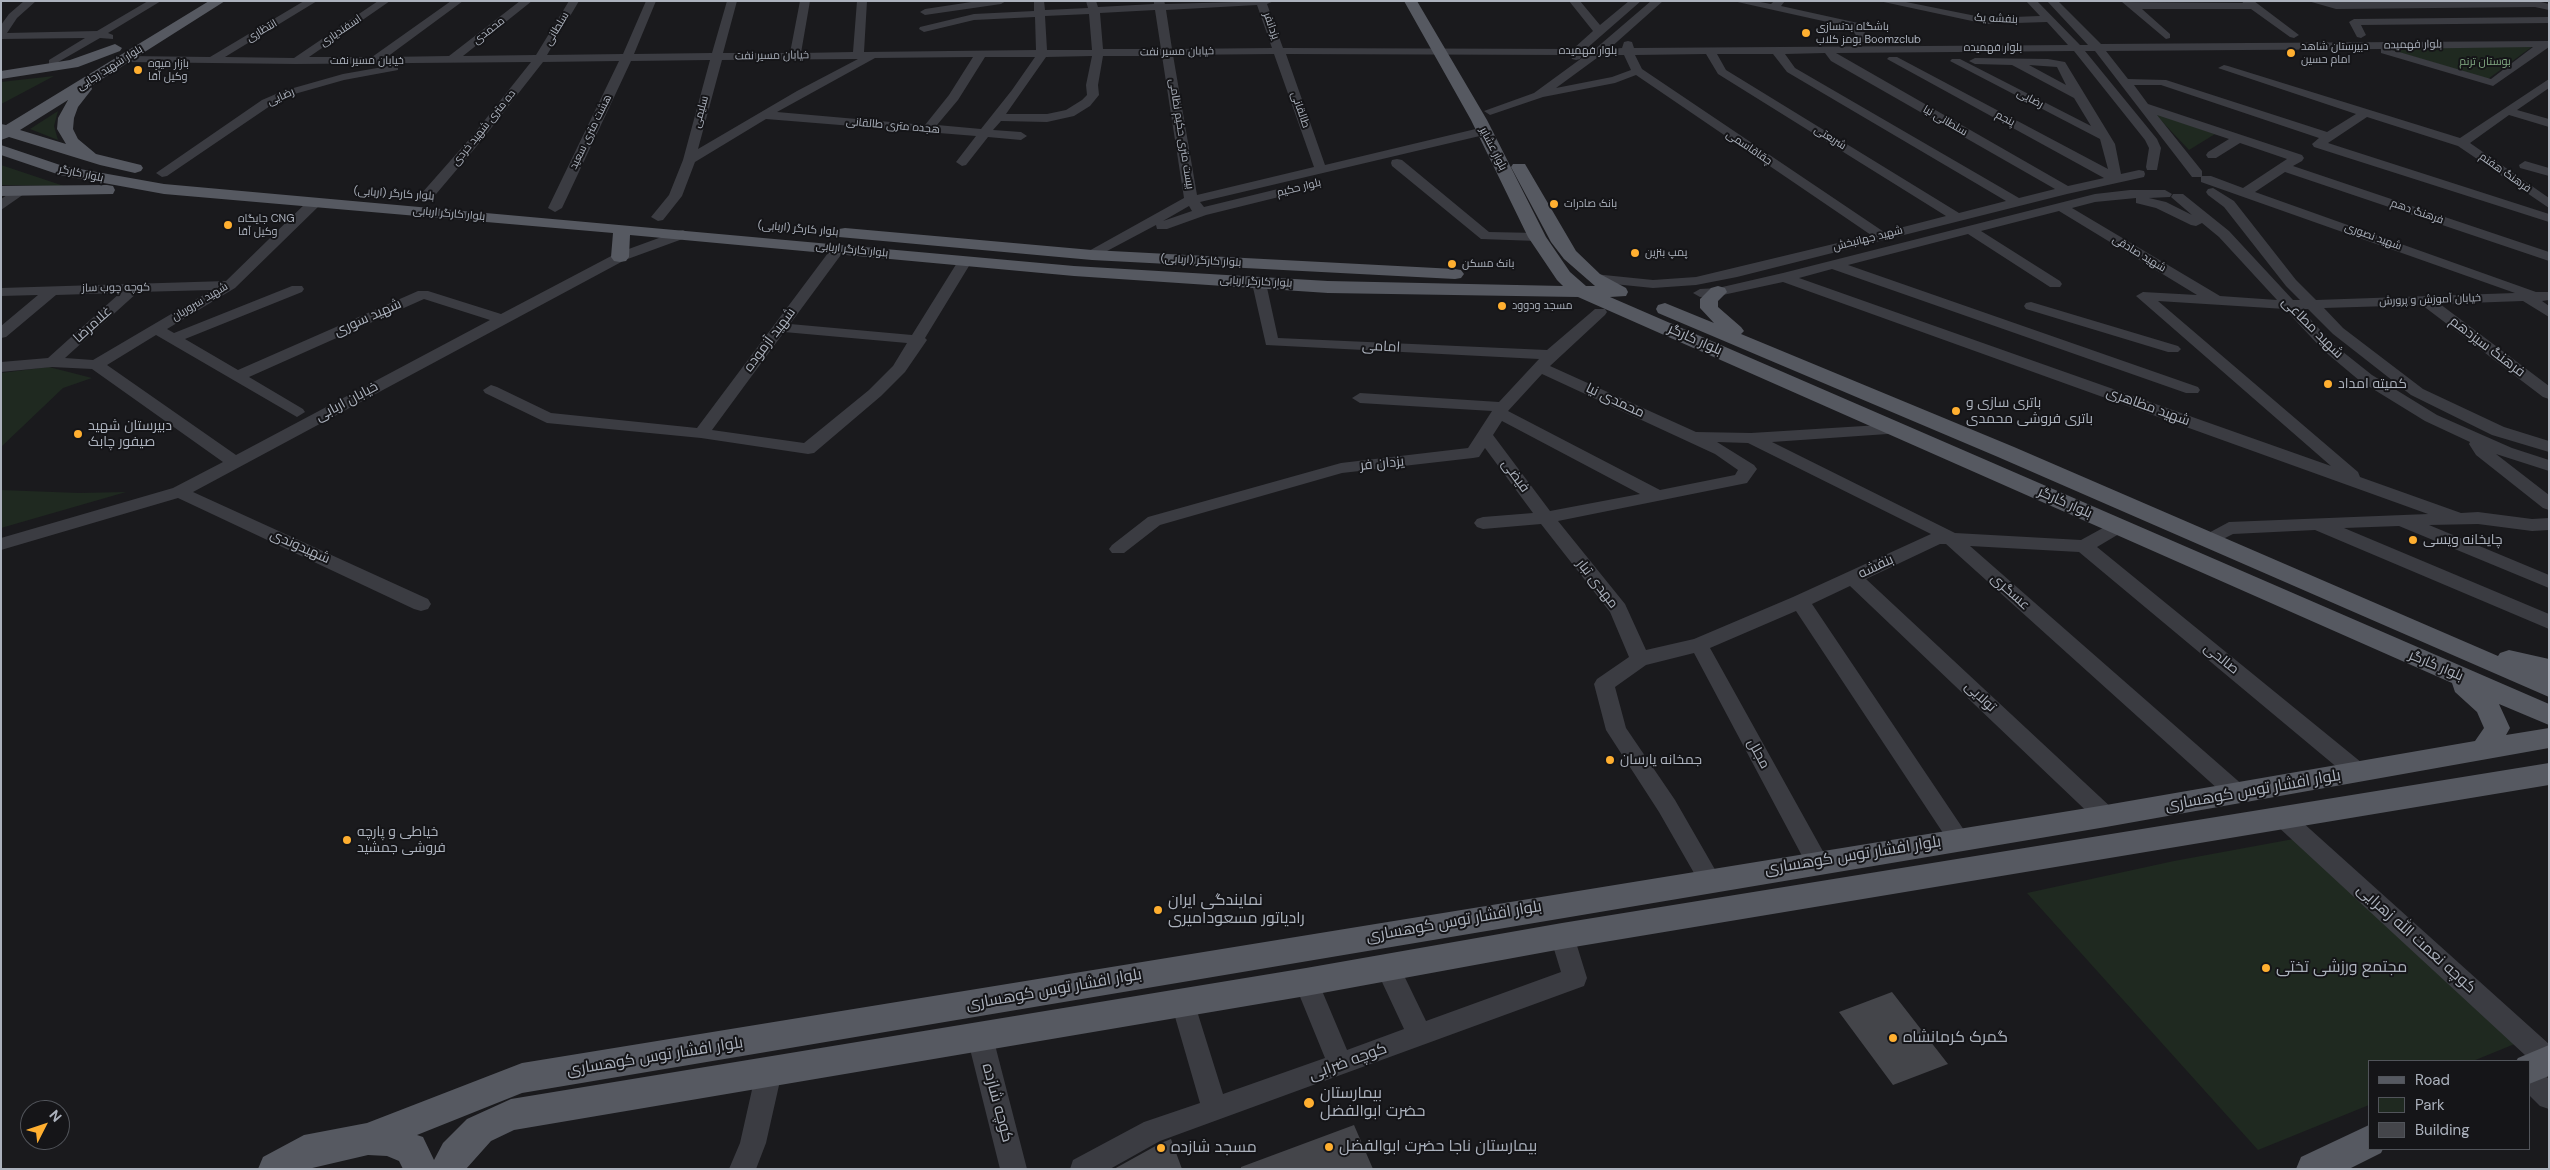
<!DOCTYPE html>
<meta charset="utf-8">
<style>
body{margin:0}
#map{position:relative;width:2550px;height:1170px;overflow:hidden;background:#1a1a1d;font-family:"DM Sans",sans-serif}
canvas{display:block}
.frame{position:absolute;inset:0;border:2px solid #acb2bd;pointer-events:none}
.legend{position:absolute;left:2368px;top:1060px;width:162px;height:90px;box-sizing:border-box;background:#151518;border:1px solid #51545a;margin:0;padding:6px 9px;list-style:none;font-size:15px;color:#acb2bd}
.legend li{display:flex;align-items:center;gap:10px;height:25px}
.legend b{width:25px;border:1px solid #51545a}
.north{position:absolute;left:20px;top:1100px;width:50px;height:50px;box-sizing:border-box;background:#151518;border:1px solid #51545a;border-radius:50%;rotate:49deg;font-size:14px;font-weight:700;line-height:20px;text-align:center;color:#acb2bd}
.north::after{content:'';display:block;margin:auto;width:18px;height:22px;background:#ffaf30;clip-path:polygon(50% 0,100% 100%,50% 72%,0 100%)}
</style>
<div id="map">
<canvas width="2550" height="1170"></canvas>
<div class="frame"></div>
<ul class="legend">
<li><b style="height:6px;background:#565961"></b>Road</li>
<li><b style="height:14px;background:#1f2920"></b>Park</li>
<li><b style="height:14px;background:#44454a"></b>Building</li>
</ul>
<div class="north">N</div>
</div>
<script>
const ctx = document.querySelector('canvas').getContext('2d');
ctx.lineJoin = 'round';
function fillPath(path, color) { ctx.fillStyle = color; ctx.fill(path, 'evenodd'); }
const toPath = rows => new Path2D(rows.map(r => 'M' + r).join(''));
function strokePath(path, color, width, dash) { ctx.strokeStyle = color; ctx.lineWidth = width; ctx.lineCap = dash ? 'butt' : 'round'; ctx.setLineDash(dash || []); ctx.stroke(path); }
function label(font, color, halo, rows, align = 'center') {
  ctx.font = font + ' "DM Sans",Cairo,sans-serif'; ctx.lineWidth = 4; ctx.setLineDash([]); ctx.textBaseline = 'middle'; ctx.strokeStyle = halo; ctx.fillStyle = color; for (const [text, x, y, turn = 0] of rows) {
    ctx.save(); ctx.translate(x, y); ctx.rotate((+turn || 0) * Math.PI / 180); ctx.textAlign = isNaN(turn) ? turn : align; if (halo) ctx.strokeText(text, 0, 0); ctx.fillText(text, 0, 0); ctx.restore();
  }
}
fillPath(toPath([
 [2533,46,2488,79,2381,47],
 [54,76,7,101,1,104,1,82],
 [58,111,54,126,58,140,30,129],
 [2154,113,2215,134,2189,150],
 [1,165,64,186,1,185],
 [49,367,92,378,63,388,1,447,1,373],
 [1,490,79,493,126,492,1,528],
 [2299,838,2517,1043,2473,1061,2369,1061,2369,1105,2258,1150,2027,893,2174,861]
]), '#1f2920');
fillPath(toPath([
 [1892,992,1948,1064,1893,1085,1839,1012],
 [1354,1125,1373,1169,1241,1169,1241,1167],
 [1171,1139,1182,1169,1114,1169,1161,1143]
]), '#44454a');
fillPath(toPath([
 [24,1,36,1,17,18,7,33,97,31,148,1,161,1,108,33,113,35,113,39,100,38,53,65,49,64,49,60,85,38,1,39,1,25,9,14,24,1],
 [304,1,317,1,225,57,294,58,378,1,390,1,309,57,372,57,451,1,463,1,387,57,449,56,520,1,532,1,463,56,536,55,569,1,579,1,547,55,623,54,646,1,656,1,634,54,712,53,727,1,737,1,723,53,790,53,800,1,810,1,801,53,853,52,857,1,867,1,864,52,1036,50,1035,17,974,20,924,32,919,29,920,27,974,14,1034,11,1034,1,1044,1,1045,10,1088,8,1086,1,1096,1,1098,7,1154,4,1154,1,1164,1,1165,4,1274,1,1267,4,1283,48,1573,49,1593,31,1569,1,1580,1,1600,25,1629,1,1641,1,1586,49,1595,49,1651,1,1663,1,1609,49,1622,48,1624,42,1628,41,1632,42,1634,48,2068,45,2047,22,1986,24,1879,1,1901,1,1986,18,2040,16,2026,1,2037,1,2080,45,2088,45,2047,1,2058,1,2101,44,2549,41,2549,47,2493,86,2381,53,2381,49,2106,51,2128,79,2166,80,2327,132,2356,114,2218,68,2224,65,2228,66,2460,138,2549,79,2549,88,2517,110,2549,119,2549,127,2509,115,2470,143,2549,198,2549,208,2458,146,2367,117,2328,143,2549,214,2549,222,2314,147,2312,144,2319,138,2161,85,2134,85,2148,104,2302,155,2304,158,2302,161,2293,166,2549,252,2549,261,2285,172,2255,192,2536,292,2549,292,2549,300,2542,301,2549,306,2549,317,2523,301,2440,304,2549,386,2549,399,2543,397,2422,305,2324,308,2343,328,2423,389,2504,427,2549,441,2549,452,2492,435,2411,395,2333,334,2308,309,2301,309,2333,344,2372,375,2437,415,2512,448,2549,460,2549,471,2496,454,2549,495,2549,510,2543,508,2476,455,2469,444,2470,442,2425,421,2360,381,2323,350,2285,309,2158,301,2358,472,2360,477,2461,513,2478,512,2532,519,2549,518,2549,530,2532,531,2478,524,2429,525,2549,575,2549,588,2399,526,2344,528,2549,614,2549,629,2315,530,2233,534,2209,546,2203,544,2200,540,2203,536,2229,522,2428,514,1783,282,1718,296,1700,297,1693,293,1700,289,1718,288,1783,273,2095,194,2130,190,2165,190,2172,194,2170,197,2149,198,2166,202,2192,215,2171,197,2173,194,2183,194,2229,231,2293,300,2300,300,2286,286,2224,207,2208,195,2206,192,2208,189,2213,188,2234,201,2296,280,2316,300,2515,293,2201,182,2201,177,2192,177,2095,51,2085,51,2157,139,2161,148,2157,170,2147,170,2146,167,2149,148,2145,140,2074,51,1836,53,2068,186,2104,178,1887,59,1889,57,1897,57,2108,169,2100,139,1950,61,1952,59,1960,59,2091,126,2074,98,2012,65,1975,64,1969,61,1975,58,2048,59,2065,62,2115,144,2121,174,2139,170,2144,171,2145,174,2144,177,2067,194,1737,277,1696,285,1653,288,1594,282,1587,278,1594,274,1653,280,1696,277,1871,235,1636,75,1615,83,1543,97,1490,115,1484,111,1534,93,1586,55,1582,55,1580,59,1576,60,1572,59,1570,55,1286,54,1325,165,1484,127,1490,131,1484,135,1200,202,1204,207,1282,188,1289,192,1287,195,1206,215,1167,229,1157,229,1156,225,1092,259,1087,258,1085,255,1087,252,1184,198,1162,56,1103,56,1098,85,1099,95,1090,106,1074,116,1047,122,1001,121,993,130,1021,132,1027,136,1021,140,988,137,966,165,962,166,956,162,976,136,766,119,695,162,682,196,663,220,658,221,651,217,669,195,683,160,710,60,631,61,562,208,555,212,548,208,619,61,543,62,481,141,431,200,426,201,419,197,421,194,473,135,531,62,296,64,127,62,121,59,127,56,210,57,304,1],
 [1257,5,1272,48,1172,49,1166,10,1257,5],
 [1155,10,1161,49,1103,49,1100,13,1155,10],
 [1089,14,1092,50,1047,50,1045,16,1089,14],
 [2533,47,2491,79,2389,49,2533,47],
 [1825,53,1831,61,2055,189,2019,198,1795,68,1785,54,1825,53],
 [1274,54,1314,167,1197,195,1173,55,1274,54],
 [1706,54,1718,74,1946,216,1884,232,1642,69,1635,55,1706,54],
 [1717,54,1773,54,1787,72,2006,201,1959,213,1726,70,1717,54],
 [1601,55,1624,55,1631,70,1612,77,1556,88,1601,55],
 [1092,56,1086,85,1087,95,1082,100,1066,110,1047,114,1006,114,1046,57,1092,56],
 [973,57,949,95,925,125,777,112,875,58,973,57],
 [985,57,1035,57,1012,90,981,129,937,125,958,100,985,57],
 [858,59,797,91,698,149,722,60,858,59],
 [2029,65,2057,67,2066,85,2029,65],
 [2157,115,2229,139,2208,152,2206,155,2208,158,2216,158,2240,143,2287,159,2243,188,2211,176,2202,176,2202,171,2157,115],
 [2136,198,2136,203,2156,208,2191,225,2196,226,2202,223,2219,237,2277,300,2220,296,2072,208,2095,202,2136,198],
 [1189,206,1192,211,1163,221,1189,206],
 [2059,211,2197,295,2143,292,2136,296,2331,466,1799,278,1832,269,2186,393,2198,393,2200,390,2198,387,1848,265,1968,234,2050,287,2060,287,2062,284,2060,281,1981,231,2059,211],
 [978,1,1006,1,1001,4,925,15,920,12,925,9,978,1],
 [1733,1,1755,1,1771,4,1774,1,1785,1,1781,6,1858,23,1870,40,1869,42,1861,42,1850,27,1733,1],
 [2242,1,2254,1,2299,35,2294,38,2290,37,2251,9,2142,9,2170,34,2170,38,2166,39,2122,2,2243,3,2242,1],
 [2308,1,2537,1,2549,4,2549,10,2535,7,2336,9,2308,1],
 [2549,17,2549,23,2361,25,2366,35,2361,38,2357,37,2349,22,2354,19,2549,17],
 [394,65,398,66,398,70,344,80,291,95,270,106,167,176,162,177,156,173,262,100,283,91,343,74,394,65],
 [1397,159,1402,160,1489,232,1537,233,1544,237,1537,241,1481,239,1392,166,1391,163,1392,160,1397,159],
 [2525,161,2549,168,2549,176,2520,168,2519,165,2525,161],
 [19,187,24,188,26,191,24,194,1,210,1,199,19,187],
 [314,199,321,203,319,206,235,288,167,329,174,333,292,286,302,286,304,289,302,292,185,339,238,370,418,291,428,291,501,314,615,254,678,231,683,230,690,234,688,237,625,260,193,492,428,599,431,604,428,609,421,611,414,609,178,498,1,550,1,538,173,488,223,462,92,369,52,367,1,372,1,362,48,358,120,293,56,295,6,337,1,338,1,326,38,295,1,296,1,288,226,281,309,200,314,199],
 [212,290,93,360,65,358,138,292,212,290],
 [424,299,490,320,236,455,107,365,156,335,297,417,305,412,303,409,249,377,424,299],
 [839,244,846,248,790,324,912,335,960,258,965,257,972,261,925,338,927,340,905,372,881,396,814,453,808,454,701,438,547,423,485,393,483,390,491,385,497,387,551,413,697,428,834,245,839,244],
 [784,332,907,343,893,366,869,390,804,443,712,430,784,332],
 [1259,279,1266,283,1278,338,1547,350,1595,309,1605,309,1607,312,1605,315,1550,366,1696,432,1751,433,1896,424,1904,429,1902,433,1772,442,1955,533,2081,540,2112,523,2124,523,2127,527,2124,531,2097,547,2367,767,2370,773,2367,779,2359,781,2351,779,2079,552,1970,546,2245,787,2248,793,2245,799,2237,802,2229,799,1946,544,1940,544,1866,579,2114,810,2117,816,2114,822,2106,825,2098,822,1850,586,1812,604,1970,839,1967,845,1959,848,1951,845,1796,611,1710,648,1825,855,1828,862,1825,869,1817,871,1809,869,1694,653,1646,665,1615,687,1626,728,1675,800,1721,880,1718,887,1710,890,1702,887,1659,812,1606,730,1594,684,1597,679,1629,657,1610,612,1541,524,1483,529,1477,527,1474,523,1477,519,1483,517,1533,513,1485,448,1479,457,1473,458,1342,473,1160,525,1124,553,1112,553,1109,549,1112,545,1148,517,1341,463,1468,448,1492,411,1360,403,1352,398,1360,393,1499,402,1539,359,1266,345,1252,283,1259,279],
 [1542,374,1715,454,1738,470,1735,475,1660,490,1508,411,1542,374],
 [1502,421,1640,494,1550,511,1493,435,1502,421],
 [1717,442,1748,443,1931,534,1793,597,1694,639,1646,650,1625,604,1558,521,1747,483,1757,469,1754,465,1717,442],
 [2031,302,2178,346,2181,349,2178,352,2168,352,2026,309,2024,306,2026,303,2031,302],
 [2283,809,2291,812,2549,1044,2549,1072,2539,1068,2275,824,2272,818,2275,812,2283,809],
 [1562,926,1570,929,1574,936,1587,978,1584,986,1160,1141,1110,1169,1070,1169,1073,1160,1144,1122,1200,1103,1171,1003,1174,995,1183,992,1192,995,1223,1094,1325,1058,1294,982,1297,974,1306,971,1315,974,1347,1050,1404,1029,1375,967,1378,959,1387,956,1396,959,1426,1021,1561,972,1550,936,1554,929,1562,926],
 [980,1025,989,1029,993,1037,1027,1169,1000,1169,967,1037,971,1029,980,1025],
 [769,1060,778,1064,782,1072,766,1143,756,1169,729,1169,740,1143,756,1072,760,1064,769,1060],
 [2529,1066,2538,1069,2549,1079,2549,1109,2540,1106,2529,1095,2529,1066]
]), '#3b3c42');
fillPath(toPath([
 [209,1,225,1,91,86,92,89,78,107,74,118,73,129,78,139,96,154,141,165,143,168,141,171,135,173,100,165,9,137,1,140,1,124,6,125,209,1],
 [68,100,58,118,57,129,66,144,20,130,68,100],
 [1404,1,1417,1,1487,120,1546,237,1570,272,1586,286,1595,286,1564,259,1551,242,1511,167,1513,164,1525,164,1576,251,1600,274,1626,288,1628,292,1626,296,1610,297,2549,704,2549,725,2499,704,2510,728,2506,735,2549,728,2549,748,2106,827,522,1093,417,1135,423,1137,434,1160,443,1143,467,1119,511,1099,1306,968,1562,923,2549,763,2549,785,1562,949,1306,996,514,1130,491,1141,466,1169,403,1169,399,1161,387,1156,368,1155,308,1169,258,1169,263,1157,304,1135,367,1123,522,1063,2106,805,2475,741,2484,728,2477,712,2455,692,2452,683,1578,297,1328,293,1074,276,630,235,629,257,626,261,620,262,614,261,611,257,613,233,164,194,60,175,1,155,1,145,63,166,164,184,1074,266,1328,281,1563,286,1557,280,1528,237,1471,120,1404,1],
 [115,44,122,48,120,51,78,67,1,79,1,71,70,60,115,44],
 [107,185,113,186,115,190,113,194,1,196,1,186,107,185],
 [845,228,1092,250,1455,269,1461,270,1464,274,1461,278,1455,279,1092,260,839,237,836,233,839,229,845,228],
 [1718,286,1725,288,1727,292,1718,301,1718,307,1741,327,1744,331,1741,334,2014,447,2498,656,2500,653,2509,650,2549,659,2549,697,1998,457,1658,313,1656,309,1658,305,1665,303,1714,323,1700,308,1700,299,1711,288,1718,286],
 [2549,1045,2549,1076,2529,1084,2529,1061,2516,1061,2518,1058,2549,1045],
 [2369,1125,2369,1149,2383,1149,2381,1153,2349,1169,2296,1169,2301,1157,2369,1125]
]), '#565961');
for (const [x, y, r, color] of [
 [1806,33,5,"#ffaf30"],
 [2291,53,5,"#ffaf30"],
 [138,70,5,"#ffaf30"],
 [1554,204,5,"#ffaf30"],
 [228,225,5,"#ffaf30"],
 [1635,253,5,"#ffaf30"],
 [1452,264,5,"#ffaf30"],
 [1502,306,5,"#ffaf30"],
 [2328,384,5,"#ffaf30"],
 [1956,411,5,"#ffaf30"],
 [78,434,5,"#ffaf30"],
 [2413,540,5,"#ffaf30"],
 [1610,760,5,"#ffaf30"],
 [347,840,5,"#ffaf30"],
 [1158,910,5,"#ffaf30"],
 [2266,968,5,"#ffaf30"],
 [1893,1038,5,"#ffaf30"],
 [1309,1103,6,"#ffaf30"],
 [1329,1147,5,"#ffaf30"],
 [1161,1148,5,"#ffaf30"]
]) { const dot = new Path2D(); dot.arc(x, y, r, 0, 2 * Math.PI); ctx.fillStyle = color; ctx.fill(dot); strokePath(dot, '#151518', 2); }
label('11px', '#acb2bd', '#151518', [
 ["بنفشه یک",1996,19,3],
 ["یزدانفر",1271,26,70],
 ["سلطانی",557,29,-59],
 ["انتظاری",262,31,-30],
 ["اسفندیاری",341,31,-34],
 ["محمدی",489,31,-38],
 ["بلوار فهمیده",2413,45,-1],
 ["بلوار فهمیده",1993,48],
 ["بلوار فهمیده",1588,51],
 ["خیابان مسیر نفت",1177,52,-1],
 ["خیابان مسیر نفت",772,56,-1],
 ["خیابان مسیر نفت",367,61],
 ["بلوار شهید رجایی",110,68,-32],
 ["رضایی",281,97,-23],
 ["رضایی",2030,99,28],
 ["طالقانی",1300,110,71],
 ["سلیمی",701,112,-75],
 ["پنجم",2005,119,28],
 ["سلطانی نیا",1945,121,30],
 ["هجده متری طالقانی",893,126,5],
 ["ده متری شهید خردی",484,128,-51],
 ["هشت متری سعید",591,132,-64],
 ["بیست متری حکیم نظامی",1181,134,81],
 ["شریعتی",1830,138,32],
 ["چقاقاسمی",1749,148,34],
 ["بلوار عشایر",1493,149,63],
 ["فرهنگ هفتم",2505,173,35],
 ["بلوار کارگر",81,174,12],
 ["بلوار حکیم",1299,188,-14],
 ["بلوار کارگر (اربابی)",394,194,4],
 ["فرهنگ دهم",2417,212,19],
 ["بلوار کارگر اربابی",449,214,5],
 ["بلوار کارگر (اربابی)",798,229,5],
 ["شهید نصوری",2373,237,20],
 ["شهید جهانبخش",1868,239,-14],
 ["بلوار کارگر اربابی",852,250,6],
 ["شهید صادقی",2139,254,31],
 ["بلوار کارگر (اربابی)",1201,261,3],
 ["بلوار کارگر اربابی",1256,282,3],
 ["کوچه چوب ساز",116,288,-1],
 ["خیابان آموزش و پرورش",2430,300,-2],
 ["شهید سروریان",200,302,-31]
]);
label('11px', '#acb2bd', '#151518', [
 ["باشگاه بدنسازی",1816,27],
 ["بومز کلاب Boomzclub",1816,40],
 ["دبیرستان شاهد",2301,47],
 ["امام حسین",2301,60],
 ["بازار میوه",148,64],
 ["وکیل آقا",148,77],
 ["بانک صادرات",1564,204],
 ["جایگاه CNG",238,219],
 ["وکیل آقا",238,232],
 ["پمپ بنزین",1645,253],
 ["بانک مسکن",1462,264],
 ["مسجد ودوود",1512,306]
], 'left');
label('11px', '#81a982', '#151518', [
 ["بوستان ترنم",2485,62]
]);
label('14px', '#acb2bd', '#151518', [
 ["شهید سوری",368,318,-24],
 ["غلامرضا",93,325,-42],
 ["شهید مطاعی",2312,328,45],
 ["شهید آزموده",770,340,-53],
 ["بلوار کارگر",1695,340,24],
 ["امامی",1381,347,3],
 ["فرهنگ سیزدهم",2487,347,37],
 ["محمدی نیا",1615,401,25],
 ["خیابان اربابی",347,402,-28],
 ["شهید مظاهری",2148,407,20],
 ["یزدان فر",1382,464,-6],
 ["فیضی",1515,476,54],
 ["بلوار کارگر",2065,503,24],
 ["شهیدوندی",300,547,24],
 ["بنفشه",1876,567,-25],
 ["مهدی تبار",1597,584,52],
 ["عسگری",2010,592,42],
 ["صالحی",2221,659,39],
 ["بلوار کارگر",2436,666,23],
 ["تولایی",1980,697,43],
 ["مجلل",1758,754,61]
]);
label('14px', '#acb2bd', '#151518', [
 ["کمیته امداد",2338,384],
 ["باتری سازی و",1966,403],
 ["باتری فروشی محمدی",1966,419],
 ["دبیرستان شهید",88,426],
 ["صیفور چابک",88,442],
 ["چایخانه ویسی",2423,540],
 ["جمخانه یارسان",1620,760],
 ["خیاطی ‌‌و‌ پارچه",357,832],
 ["فروشی جمشید",357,848]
], 'left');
label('16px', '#acb2bd', '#151518', [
 ["بلوار افشار توس کوهساری",2253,791,-10],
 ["بلوار افشار توس کوهساری",1853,856,-9],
 ["بلوار افشار توس کوهساری",1454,922,-10],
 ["کوچه نعمت الله زهرایی",2416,939,42],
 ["بلوار افشار توس کوهساری",1054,990,-10],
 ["بلوار افشار توس کوهساری",655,1057,-9],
 ["کوچه ضرابی",1348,1062,-20],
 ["کوچه شازده",997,1103,75]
]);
label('16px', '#acb2bd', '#151518', [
 ["نمایندگی ایران",1168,901],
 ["رادیاتور مسعودامیری",1168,919],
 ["مجتمع ورزشی تختی",2276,968],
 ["گمرک کرمانشاه",1903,1038],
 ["بیمارستان",1320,1094],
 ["حضرت ابوالفضل",1320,1112],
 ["بیمارستان ناجا حضرت ابوالفضل",1339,1147],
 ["مسجد شازده",1171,1148]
], 'left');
</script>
